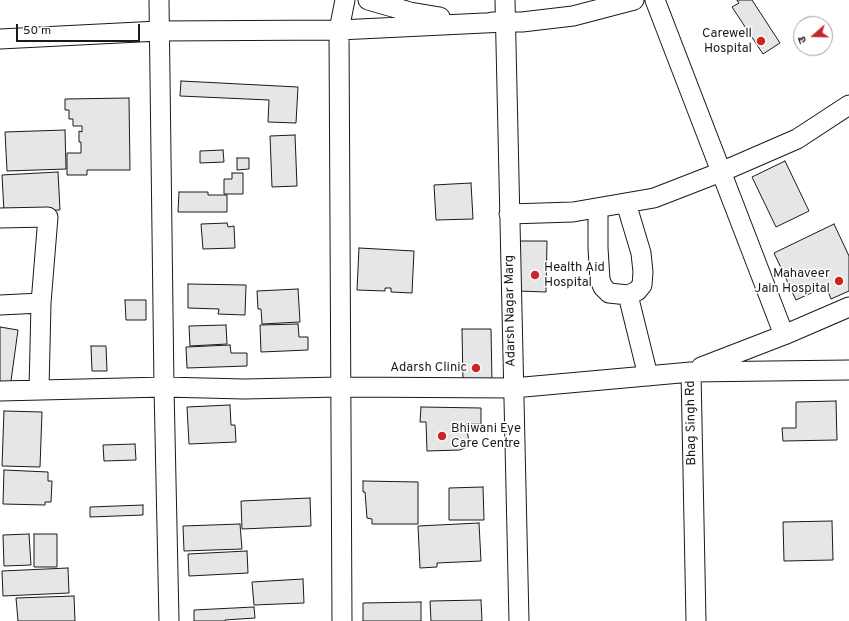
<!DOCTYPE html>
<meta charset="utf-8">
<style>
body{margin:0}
#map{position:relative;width:849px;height:621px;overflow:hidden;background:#fff;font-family:Overpass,"Noto Sans Devanagari",sans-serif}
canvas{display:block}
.north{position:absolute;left:793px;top:16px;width:40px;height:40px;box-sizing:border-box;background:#fff;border:1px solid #a3a3a3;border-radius:50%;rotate:250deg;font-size:11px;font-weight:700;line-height:16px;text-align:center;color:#1a1a1a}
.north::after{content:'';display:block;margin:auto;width:14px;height:18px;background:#c62828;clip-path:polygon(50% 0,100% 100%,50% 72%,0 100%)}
.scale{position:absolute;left:16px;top:24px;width:124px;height:18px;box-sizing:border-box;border:2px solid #1a1a1a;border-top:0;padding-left:5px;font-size:12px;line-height:14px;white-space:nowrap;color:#1a1a1a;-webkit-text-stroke:3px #fff;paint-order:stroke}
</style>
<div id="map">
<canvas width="849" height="621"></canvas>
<div class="north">उ</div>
<div class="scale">50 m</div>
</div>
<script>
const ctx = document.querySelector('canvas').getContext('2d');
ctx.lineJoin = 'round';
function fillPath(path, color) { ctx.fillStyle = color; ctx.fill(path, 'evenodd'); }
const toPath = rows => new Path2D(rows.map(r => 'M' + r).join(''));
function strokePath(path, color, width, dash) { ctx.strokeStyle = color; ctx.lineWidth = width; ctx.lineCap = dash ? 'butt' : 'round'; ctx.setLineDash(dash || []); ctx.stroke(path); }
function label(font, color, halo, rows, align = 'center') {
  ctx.font = font + ' Overpass,sans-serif'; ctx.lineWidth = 3; ctx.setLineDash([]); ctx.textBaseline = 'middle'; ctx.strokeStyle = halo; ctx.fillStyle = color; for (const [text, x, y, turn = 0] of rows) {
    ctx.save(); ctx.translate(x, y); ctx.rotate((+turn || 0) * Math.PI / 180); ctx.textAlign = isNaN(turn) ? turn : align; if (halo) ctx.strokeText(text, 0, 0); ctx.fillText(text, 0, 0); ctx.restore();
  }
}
const building = toPath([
 [737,0,752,0,780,43,763,54,732,7,739,3,737,0],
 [181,81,298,87,296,123,268,122,269,100,180,96,181,81],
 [129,98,130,170,87,170,87,175,67,175,67,153,81,153,81,142,79,142,79,131,82,132,82,126,73,126,73,119,69,119,69,110,65,110,65,99,129,98],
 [65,130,66,169,7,171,5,132,65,130],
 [295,135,297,186,272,187,270,136,295,135],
 [223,150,224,162,200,163,200,151,223,150],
 [237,158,249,158,249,169,237,170,237,158],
 [785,161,809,211,776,227,752,177,785,161],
 [58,172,60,210,4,212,2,175,58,172],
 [232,173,243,173,243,194,224,194,224,179,232,179,232,173],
 [471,183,473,219,436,220,434,185,471,183],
 [179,192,208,192,208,195,227,195,227,212,178,212,179,192],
 [227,223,228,227,234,226,235,248,203,249,201,224,227,223],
 [834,224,849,256,849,291,831,299,826,286,796,300,774,253,834,224],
 [518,241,547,241,546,292,518,291,518,241],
 [359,248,414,251,412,293,391,292,391,288,385,288,385,291,357,290,359,248],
 [188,284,246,285,245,315,218,314,219,309,188,308,188,284],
 [298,289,300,322,262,324,261,309,258,309,257,291,298,289],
 [125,300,146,300,146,320,126,320,125,300],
 [298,324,299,337,308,337,308,350,261,352,260,325,298,324],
 [226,325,227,344,190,346,189,326,226,325],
 [0,327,18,330,10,388,0,386,0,327],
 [462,329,491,329,492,383,463,383,462,329],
 [230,345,231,353,247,353,247,366,187,368,186,347,230,345],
 [91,346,106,346,107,371,92,371,91,346],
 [836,401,837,440,783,441,782,428,796,428,796,402,836,401],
 [230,405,231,425,235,425,236,442,189,444,187,407,230,405],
 [421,407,481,408,481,424,466,424,469,442,467,447,460,450,427,451,426,422,420,422,421,407],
 [4,411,42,412,40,467,2,466,4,411],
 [135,444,136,460,104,461,103,445,135,444],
 [4,470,48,472,48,481,52,481,51,502,45,502,45,505,3,504,4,470],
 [363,481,418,482,418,524,372,524,372,519,367,518,365,492,363,492,363,481],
 [483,487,484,520,449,520,449,488,483,487],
 [310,498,311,526,242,529,241,501,310,498],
 [143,505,143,515,90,517,90,507,143,505],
 [832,521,833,560,784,561,783,522,832,521],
 [479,523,481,561,437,563,437,567,420,568,418,526,479,523],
 [240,524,242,549,184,551,183,526,240,524],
 [29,534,31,565,4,566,3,535,29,534],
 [34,534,57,534,57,567,34,567,34,534],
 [247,551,248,573,189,576,188,554,247,551],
 [68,568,69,593,3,596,2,571,68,568],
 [303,579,304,603,254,605,252,582,303,579],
 [74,596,75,621,18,621,16,598,74,596],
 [481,600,482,621,431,621,430,601,481,600],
 [421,602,421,621,363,621,363,603,421,602],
 [254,607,255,618,225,620,225,621,194,621,194,610,254,607]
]);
fillPath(building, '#e6e6e6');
strokePath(building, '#1a1a1a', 1);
const minor = toPath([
 [159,0,164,387,169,621],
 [368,0,410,12,440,17],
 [505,0,519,621],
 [655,0,784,335],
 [492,22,522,22,573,16,634,0],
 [0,39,159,31,339,30,505,22],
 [598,208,598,248,600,280,603,287,609,293,628,295,637,291,642,285,643,272,641,253,626,203],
 [509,214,573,212,654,198,721,172,797,139,849,105],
 [0,218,48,217,41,303,39,390],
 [628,295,648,376],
 [0,305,41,303],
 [701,367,784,335,849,307],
 [691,372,696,621],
 [0,391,164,387,244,389,340,387,513,388,691,372,849,370],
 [342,621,339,30,345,0]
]);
strokePath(minor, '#1a1a1a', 21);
strokePath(minor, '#fff', 19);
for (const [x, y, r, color] of [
 [761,41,5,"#c62828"],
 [535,275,5,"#c62828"],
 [839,281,5,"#c62828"],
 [476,368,5,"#c62828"],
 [442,436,5,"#c62828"]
]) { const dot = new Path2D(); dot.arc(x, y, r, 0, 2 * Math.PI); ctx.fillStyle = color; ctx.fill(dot); strokePath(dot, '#fff', 1.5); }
label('13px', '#1a1a1a', '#fff', [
 ["Carewell",752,34],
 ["Hospital",752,49],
 ["Health Aid",544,268,"left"],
 ["Hospital",544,283,"left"],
 ["Mahaveer",830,274],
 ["Jain Hospital",830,289],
 ["Adarsh Clinic",467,368],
 ["Bhiwani Eye",451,429,"left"],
 ["Care Centre",451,444,"left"]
], 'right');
label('13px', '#1a1a1a', '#fff', [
 ["Adarsh Nagar Marg",511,311,-91],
 ["Bhag Singh Rd",692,423,-91]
]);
</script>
